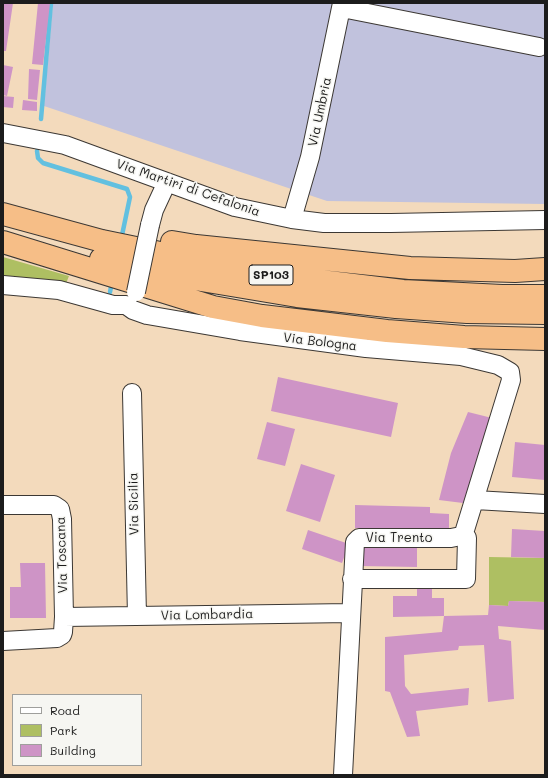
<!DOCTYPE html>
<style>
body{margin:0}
#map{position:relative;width:548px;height:778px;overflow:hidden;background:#f3dabc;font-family:Mali,sans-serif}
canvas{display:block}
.frame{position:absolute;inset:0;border:4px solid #1c1c1c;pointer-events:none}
.legend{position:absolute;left:12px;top:694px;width:130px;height:72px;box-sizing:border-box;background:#f6f6f2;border:1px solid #9f9f9c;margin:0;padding:5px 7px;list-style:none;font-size:12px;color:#1c1c1c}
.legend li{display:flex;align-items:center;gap:8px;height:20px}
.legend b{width:20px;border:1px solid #9f9f9c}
</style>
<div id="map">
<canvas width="548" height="778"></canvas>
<div class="frame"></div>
<ul class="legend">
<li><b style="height:5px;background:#fff"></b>Road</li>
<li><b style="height:11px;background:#aebf62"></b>Park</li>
<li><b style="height:11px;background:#ce94c6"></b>Building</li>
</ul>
</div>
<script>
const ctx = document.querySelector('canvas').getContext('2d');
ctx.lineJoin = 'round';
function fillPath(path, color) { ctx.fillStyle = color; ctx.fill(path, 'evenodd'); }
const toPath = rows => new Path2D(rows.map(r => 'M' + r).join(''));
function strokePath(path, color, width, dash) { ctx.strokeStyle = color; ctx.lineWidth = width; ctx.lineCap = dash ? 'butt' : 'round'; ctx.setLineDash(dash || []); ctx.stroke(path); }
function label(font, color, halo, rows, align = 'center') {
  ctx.font = font + ' Mali,sans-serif'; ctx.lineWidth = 3; ctx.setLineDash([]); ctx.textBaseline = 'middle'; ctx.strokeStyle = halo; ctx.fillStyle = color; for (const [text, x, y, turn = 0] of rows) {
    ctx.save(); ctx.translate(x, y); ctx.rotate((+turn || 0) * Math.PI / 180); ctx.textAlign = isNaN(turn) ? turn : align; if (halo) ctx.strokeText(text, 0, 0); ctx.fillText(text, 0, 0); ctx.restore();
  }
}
fillPath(toPath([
 [53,3,545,3,545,204,327,201,44,106]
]), '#c1c2dd');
fillPath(toPath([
 [3,257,69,276,63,291,3,285],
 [489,557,545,558,545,602,509,601,508,606,489,605]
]), '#aebf62');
strokePath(toPath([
 [41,119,51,3],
 [37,151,38,158,43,163,127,189,130,197,121,240],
 [110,292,112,282]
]), '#62c0e0', 4.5);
fillPath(toPath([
 [3,3,13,3,6,51,3,51],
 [38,3,50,3,43,65,32,64],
 [3,65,13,67,7,96,3,95],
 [29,69,40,70,37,100,28,99],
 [3,96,14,97,13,108,3,107],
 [23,100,37,102,37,111,22,110],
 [278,377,398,403,391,437,271,411],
 [468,412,492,418,463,503,439,500,451,453],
 [267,422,295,429,285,466,257,459],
 [515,442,545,445,545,480,512,477],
 [301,464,335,475,320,522,286,511],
 [355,505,430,507,430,513,449,514,449,530,355,528],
 [512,529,545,531,545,558,511,557],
 [308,530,349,544,342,563,302,549],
 [361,543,417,543,417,567,360,566],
 [20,563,45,563,46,618,10,618,10,587,21,587],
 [417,587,432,587,432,598,444,598,444,616,393,617,393,596,417,596],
 [509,601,545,602,545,630,498,626,499,639,511,641,514,699,488,702,484,645,459,646,458,650,404,655,405,686,411,694,469,688,468,705,416,711,420,736,407,737,390,692,385,691,385,637,442,632,444,616,488,615,489,605,508,606]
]), '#ce94c6');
const minor = toPath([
 [342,8,539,47],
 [3,133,65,145,235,207,292,219,324,223,391,223,545,220],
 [292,219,310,157,342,3],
 [150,225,154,210,167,182],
 [3,285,59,290,113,305,126,305,133,310,147,315,240,331,366,348,461,356,498,365,510,372,511,380,464,533,461,536,451,538,359,538,355,542,343,775],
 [132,393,137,616],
 [475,500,545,504],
 [3,505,54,505,60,509,62,519,64,617,63,632,62,635,57,638,3,641],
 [352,579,466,579,467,538,464,533],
 [64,617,350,613]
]);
const highway = toPath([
 [3,214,102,241,223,266,279,276,403,291,502,296,545,296],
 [3,242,213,307,262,316,387,331,464,337,545,339],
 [172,242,196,246,410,268,515,271,545,269],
 [101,259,171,275,297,296,396,307,467,312,545,313]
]);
strokePath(minor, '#3c3834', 20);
strokePath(highway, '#3c3834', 24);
strokePath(minor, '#fff', 18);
strokePath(highway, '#f6be87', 22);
const minorBridge = toPath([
 [136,292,150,225]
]);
strokePath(minorBridge, '#3c3834', 20, []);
strokePath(minorBridge, '#fff', 18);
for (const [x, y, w] of [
 [271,275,44]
]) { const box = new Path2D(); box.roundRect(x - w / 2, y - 10, w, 20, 3); ctx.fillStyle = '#f6f6f2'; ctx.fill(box); strokePath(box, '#1c1c1c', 1); }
label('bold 12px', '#1c1c1c', null, [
 ["SP103",271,275]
]);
label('13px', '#1c1c1c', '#f6f6f2', [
 ["Via Umbria",320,112,-78],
 ["Via Martiri di Cefalonia",188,188,19],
 ["Via Bologna",320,342,7],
 ["Via Sicilia",134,504,-91],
 ["Via Trento",399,538],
 ["Via Toscana",62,555,-92],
 ["Via Lombardia",207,615,-1]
]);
</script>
